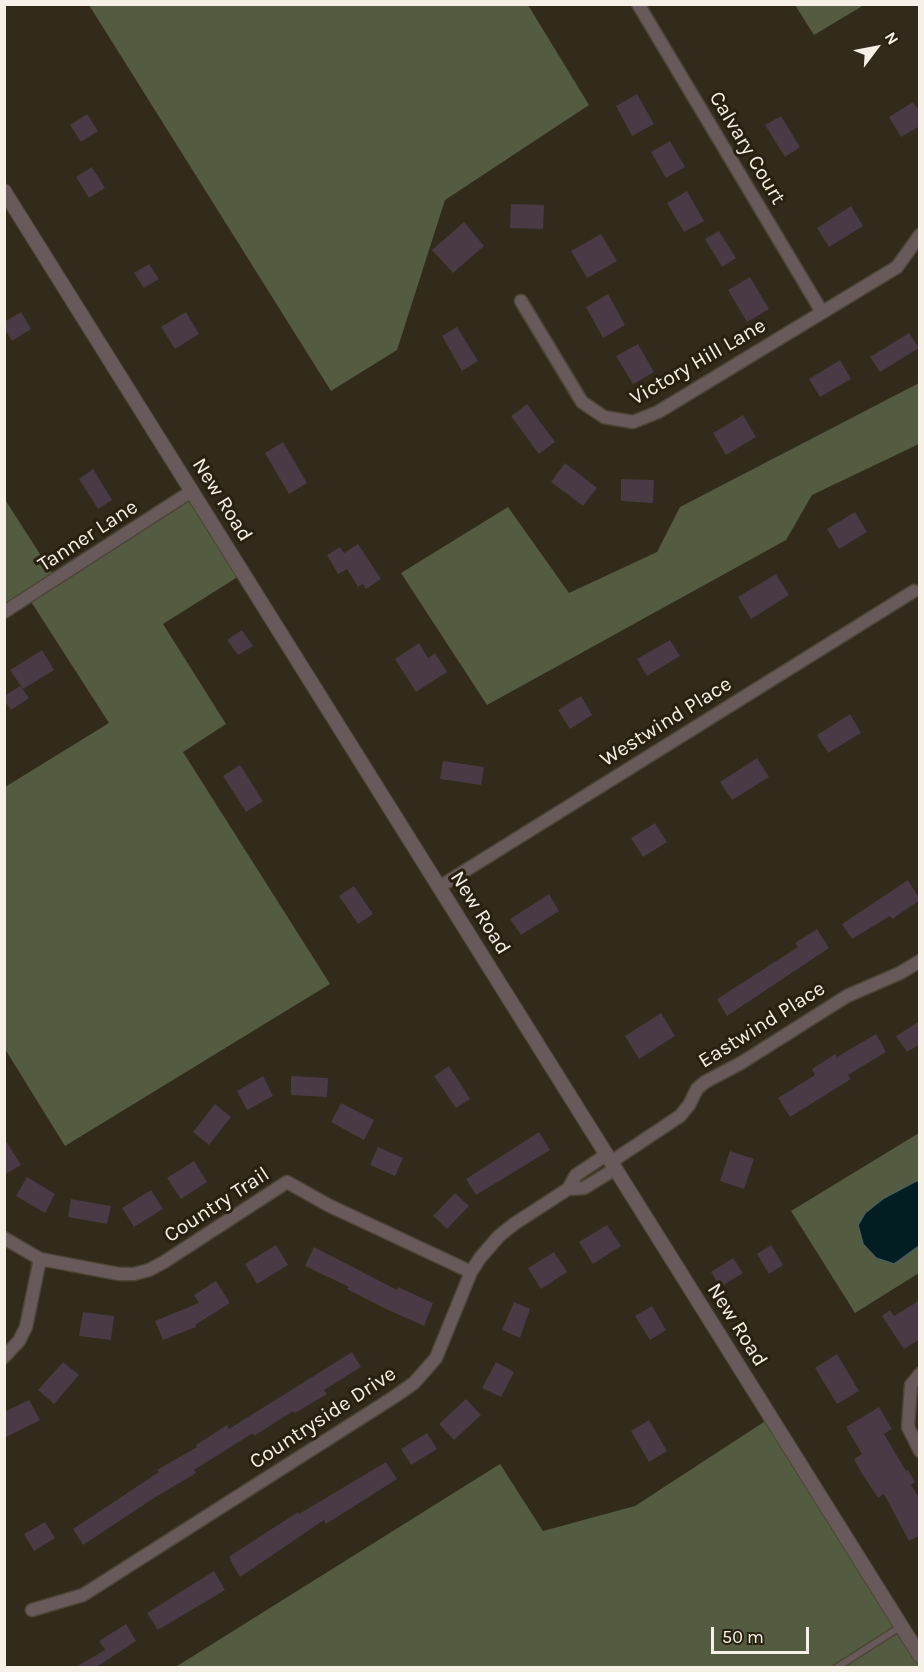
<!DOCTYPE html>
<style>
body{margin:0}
#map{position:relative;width:924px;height:1672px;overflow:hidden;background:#322a1a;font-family:Karla,sans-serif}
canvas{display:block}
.frame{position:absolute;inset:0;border:6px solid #f6f0e7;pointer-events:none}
.north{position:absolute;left:846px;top:18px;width:60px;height:60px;-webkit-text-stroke:4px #282011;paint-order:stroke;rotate:58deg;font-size:16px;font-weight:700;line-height:24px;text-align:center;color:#f6f0e7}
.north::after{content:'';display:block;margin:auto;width:21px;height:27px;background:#f6f0e7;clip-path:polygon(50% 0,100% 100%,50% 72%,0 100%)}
.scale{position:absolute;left:711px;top:1627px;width:98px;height:27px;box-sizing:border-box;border:3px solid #f6f0e7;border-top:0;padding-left:8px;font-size:18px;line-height:21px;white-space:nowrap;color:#f6f0e7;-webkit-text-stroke:4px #282011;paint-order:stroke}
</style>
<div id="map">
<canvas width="924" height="1672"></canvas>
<div class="frame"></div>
<div class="north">N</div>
<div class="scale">50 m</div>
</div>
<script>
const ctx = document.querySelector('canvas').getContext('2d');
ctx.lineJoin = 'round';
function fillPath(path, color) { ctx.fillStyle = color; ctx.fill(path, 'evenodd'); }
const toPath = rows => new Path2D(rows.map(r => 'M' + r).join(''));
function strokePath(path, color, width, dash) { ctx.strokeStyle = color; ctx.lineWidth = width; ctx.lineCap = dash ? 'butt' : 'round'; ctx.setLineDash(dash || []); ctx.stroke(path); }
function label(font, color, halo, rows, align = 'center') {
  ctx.font = font + ' Karla,sans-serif'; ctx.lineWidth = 6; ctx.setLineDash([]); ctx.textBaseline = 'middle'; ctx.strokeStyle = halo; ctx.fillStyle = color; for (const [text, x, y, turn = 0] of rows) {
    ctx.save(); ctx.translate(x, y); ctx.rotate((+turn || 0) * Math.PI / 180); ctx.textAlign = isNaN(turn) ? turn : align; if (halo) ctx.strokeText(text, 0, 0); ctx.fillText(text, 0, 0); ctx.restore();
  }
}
fillPath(toPath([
 [89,5,528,5,589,105,445,200,397,350,331,391],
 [795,5,864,5,814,35],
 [919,383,919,444,812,495,786,540,487,705,401,573,508,507,569,593,657,552,680,507],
 [192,491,244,573,163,624,226,724,183,752,330,984,65,1146,5,1049,5,787,109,723,28,597,5,612,4,498,56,579],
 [919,1133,919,1181,915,1181,858,1225,863,1244,876,1258,894,1264,919,1246,919,1273,855,1313,791,1211],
 [770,1418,920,1656,919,1668,174,1668,500,1464,543,1531,635,1506]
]), '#535c41');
const water = toPath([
 [916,1181,919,1181,919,1246,894,1264,876,1258,863,1244,858,1225,865,1213,884,1198,916,1181]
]);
fillPath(water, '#021e22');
strokePath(water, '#4b5d5d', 1.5);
fillPath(toPath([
 [637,94,654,124,632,136,616,106],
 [913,102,920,112,920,126,901,137,889,117],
 [87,114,98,131,81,142,70,125],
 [781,116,800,147,785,157,765,125],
 [670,141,685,167,666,178,651,152],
 [92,167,105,188,89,198,76,177],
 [687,191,704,221,684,232,667,203],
 [511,204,544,205,543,229,510,228],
 [851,206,863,226,829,247,817,228],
 [464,222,484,246,453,273,432,250],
 [719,231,736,258,722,267,705,239],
 [601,234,617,261,587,278,571,251],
 [149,264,159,279,144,288,134,273],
 [750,277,769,309,747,322,728,290],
 [608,294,625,325,603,338,586,307],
 [21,312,31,329,12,341,4,328,4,322],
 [186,312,199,334,175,349,161,327],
 [457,327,478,361,462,371,442,336],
 [909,333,919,348,880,372,870,357],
 [638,344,654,372,633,384,616,356],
 [840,360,851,379,820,397,809,379],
 [527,404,555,442,539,454,511,416],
 [743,415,756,437,726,455,713,433],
 [283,442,307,483,289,494,265,453],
 [565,463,597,488,583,506,551,482],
 [93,469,112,500,98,509,79,479],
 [621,479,654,480,653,503,621,501],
 [855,512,867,532,839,549,827,529],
 [358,544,381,579,366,589,363,584,358,587,347,569,338,574,327,555,340,547,344,553],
 [776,574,789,595,751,619,738,597],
 [242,630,253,646,238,655,227,640],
 [670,640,680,656,647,676,637,659],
 [419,643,428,658,435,653,447,672,416,692,395,659],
 [42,650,54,670,23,689,10,670],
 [20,686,29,698,11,710,4,700,4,696],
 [581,696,592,715,570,729,558,710],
 [850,714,861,733,828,753,817,735],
 [757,758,769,777,732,800,720,782],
 [443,761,484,767,481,785,440,779],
 [240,765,263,801,246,812,223,776],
 [655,823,667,842,643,857,631,838],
 [908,880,920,900,892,919,890,916,852,939,842,924],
 [354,886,373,914,358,924,339,896],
 [549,894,559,911,521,935,510,919],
 [817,929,829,948,727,1016,717,999,798,947,795,943],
 [661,1013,675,1036,639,1059,625,1036],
 [920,1021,920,1044,907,1052,896,1036],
 [876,1034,886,1052,848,1075,851,1079,790,1117,778,1098,815,1075,812,1069,835,1054,837,1057],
 [449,1066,470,1099,456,1108,434,1076],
 [263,1076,273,1096,247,1110,237,1091],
 [291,1076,328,1078,327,1097,291,1095],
 [341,1103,374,1120,364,1140,331,1122],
 [215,1104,231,1117,209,1145,193,1132],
 [539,1132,550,1150,476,1195,466,1179],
 [4,1138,21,1165,4,1175],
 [378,1147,403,1158,395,1176,370,1165],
 [730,1151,754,1159,744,1189,720,1181],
 [194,1161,207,1182,181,1199,167,1178],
 [27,1177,55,1194,45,1213,16,1196],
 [151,1190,163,1209,134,1227,122,1208],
 [455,1193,469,1206,447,1229,433,1216],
 [71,1199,111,1206,107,1224,68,1217],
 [607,1225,621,1246,593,1264,579,1242],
 [276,1245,288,1265,257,1284,245,1264],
 [771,1245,783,1265,769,1274,757,1254],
 [314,1247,397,1290,398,1287,433,1303,424,1326,384,1308,347,1289,349,1287,305,1266],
 [554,1252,567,1272,541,1289,528,1268],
 [733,1258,743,1273,720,1287,711,1272],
 [216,1281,230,1303,195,1325,196,1327,163,1340,155,1321,199,1303,194,1295],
 [920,1300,920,1339,904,1349,882,1316,890,1310,894,1316],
 [514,1302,530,1309,520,1338,502,1330],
 [652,1306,666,1330,650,1340,635,1316],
 [83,1312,114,1316,111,1340,79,1336],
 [352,1352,361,1367,324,1390,327,1394,295,1413,293,1411,254,1436,253,1433,194,1470,196,1473,154,1498,83,1545,73,1529,159,1472,157,1470,197,1447,196,1445,227,1425,229,1429],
 [837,1354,859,1391,837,1404,815,1368],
 [63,1362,79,1375,54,1404,38,1390],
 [496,1362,514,1372,501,1397,482,1388],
 [466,1399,481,1415,454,1440,439,1424],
 [29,1400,40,1420,4,1438,4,1412],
 [879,1407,892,1429,884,1434,906,1471,908,1470,915,1482,911,1485,920,1500,920,1535,909,1541,884,1494,878,1498,861,1472,854,1459,862,1454,846,1427],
 [649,1420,667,1451,649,1462,631,1431],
 [427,1433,437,1449,411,1465,401,1449],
 [386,1462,397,1479,326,1524,324,1520,240,1577,230,1560,230,1556,298,1512,299,1514],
 [45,1522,55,1538,34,1551,24,1534],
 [214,1571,225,1590,158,1630,147,1613],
 [126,1624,136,1641,95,1668,74,1668,105,1650,99,1641]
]), '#493a45');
const service = toPath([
 [836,1668,900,1627]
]);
const minor = toPath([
 [638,4,822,312],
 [521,301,582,402,604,417,633,422,658,412,897,267,920,235],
 [4,612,192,491],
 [439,887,914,591],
 [611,1162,680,1116,689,1105,697,1089,705,1082,741,1063,847,996,900,973,920,961],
 [568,1189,576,1175,606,1155],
 [4,1238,40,1259,119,1274,134,1274,149,1270,164,1262,287,1182,328,1205,471,1272],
 [4,1357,19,1341,26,1327,40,1259],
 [920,1374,911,1385,908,1427,920,1451],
 [32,1610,83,1595,394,1397,414,1383,436,1358,471,1272,480,1258,499,1236,514,1224,568,1189,584,1188,615,1169]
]);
const tertiary = toPath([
 [4,191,920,1656]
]);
strokePath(service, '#4d4637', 9);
strokePath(minor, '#4d4637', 15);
strokePath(tertiary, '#4d4637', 16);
strokePath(service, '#68595a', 6);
strokePath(minor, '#68595a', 12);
strokePath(tertiary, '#68595a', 14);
label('21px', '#f6f0e7', '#282011', [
 ["Calvary Court",747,148,59],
 ["Victory Hill Lane",698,362,-30],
 ["New Road",222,500,58],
 ["Tanner Lane",88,536,-33],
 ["Westwind Place",666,722,-32],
 ["New Road",480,913,58],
 ["Eastwind Place",762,1025,-32],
 ["Country Trail",217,1205,-33],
 ["New Road",737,1325,58],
 ["Countryside Drive",323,1418,-33]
]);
</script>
